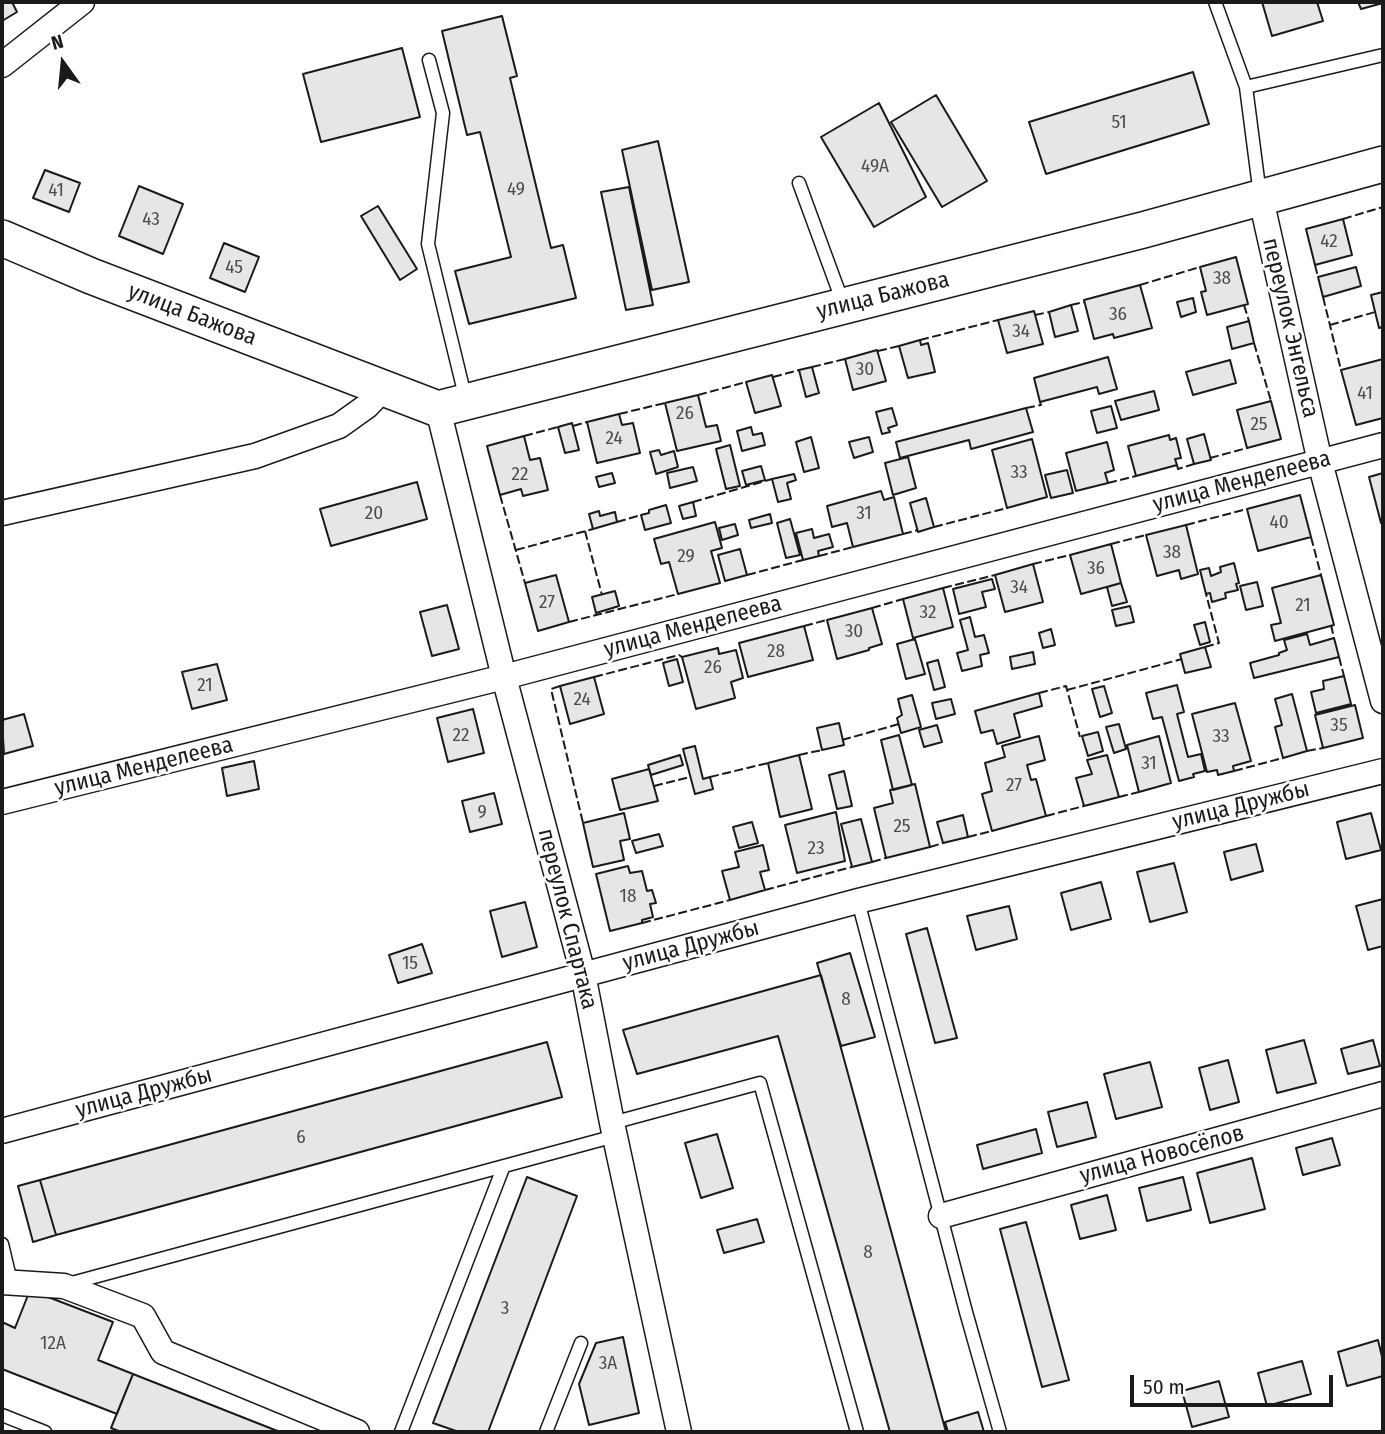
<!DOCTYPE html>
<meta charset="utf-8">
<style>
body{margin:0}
#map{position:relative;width:1385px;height:1434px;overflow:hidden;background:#fff;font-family:"Fira Sans Condensed",sans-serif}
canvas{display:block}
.frame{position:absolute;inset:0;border:4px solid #1a1a1a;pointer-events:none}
.north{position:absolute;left:28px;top:28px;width:70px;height:70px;-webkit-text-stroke:5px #fff;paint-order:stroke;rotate:345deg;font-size:19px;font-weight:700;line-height:28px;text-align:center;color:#1a1a1a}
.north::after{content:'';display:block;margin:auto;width:24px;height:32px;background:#1a1a1a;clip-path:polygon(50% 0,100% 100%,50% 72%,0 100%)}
.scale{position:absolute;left:1130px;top:1375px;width:203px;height:32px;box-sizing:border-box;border:4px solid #1a1a1a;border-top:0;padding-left:9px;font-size:21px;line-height:24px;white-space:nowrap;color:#1a1a1a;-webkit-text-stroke:5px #fff;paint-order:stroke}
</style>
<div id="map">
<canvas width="1385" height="1434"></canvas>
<div class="frame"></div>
<div class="north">N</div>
<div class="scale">50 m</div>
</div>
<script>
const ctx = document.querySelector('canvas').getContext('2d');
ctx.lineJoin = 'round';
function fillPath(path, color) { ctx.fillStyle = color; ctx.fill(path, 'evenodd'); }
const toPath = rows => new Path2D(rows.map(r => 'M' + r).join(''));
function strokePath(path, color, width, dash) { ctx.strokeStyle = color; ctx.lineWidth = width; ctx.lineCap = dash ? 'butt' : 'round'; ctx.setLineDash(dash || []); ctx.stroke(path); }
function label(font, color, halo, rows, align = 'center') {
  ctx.font = font + ' "Fira Sans Condensed",sans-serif'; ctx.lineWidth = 5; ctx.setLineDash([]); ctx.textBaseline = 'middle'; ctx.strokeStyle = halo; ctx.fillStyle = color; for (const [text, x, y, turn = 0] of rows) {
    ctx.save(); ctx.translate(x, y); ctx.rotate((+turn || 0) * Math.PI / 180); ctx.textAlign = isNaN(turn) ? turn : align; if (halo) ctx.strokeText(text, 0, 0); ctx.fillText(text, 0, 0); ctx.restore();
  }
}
const building = toPath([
 [2,2,12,2,17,12,2,21,2,2],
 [1262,2,1317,2,1323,21,1272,36,1262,2],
 [1358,2,1383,2,1383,3,1361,9,1358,2],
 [502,16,517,76,510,78,551,248,563,245,576,298,469,324,455,271,511,257,480,132,467,135,442,31,502,16],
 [402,48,420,117,321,142,303,74,402,48],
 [1193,72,1209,124,1046,174,1029,122,1193,72],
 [936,95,987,181,942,207,891,122,936,95],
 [879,103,926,197,874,227,821,137,879,103],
 [658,141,689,282,652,290,622,150,658,141],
 [45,170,80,183,69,212,33,198,45,170],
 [139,186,183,204,163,254,119,236,139,186],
 [629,187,653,305,626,310,601,192,629,187],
 [378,206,417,269,400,280,361,216,378,206],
 [1343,219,1352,255,1315,265,1306,229,1343,219],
 [224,243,259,257,245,292,210,278,224,243],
 [1236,257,1248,304,1207,315,1201,292,1206,291,1200,267,1236,257],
 [1356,267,1361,286,1323,297,1318,277,1356,267],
 [1140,285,1152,328,1114,338,1113,334,1094,339,1084,300,1140,285],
 [1383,292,1383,327,1379,328,1371,295,1383,292],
 [1193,298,1196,312,1181,317,1177,302,1193,298],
 [1071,305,1078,331,1055,337,1049,312,1071,305],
 [1034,311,1043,344,1007,353,998,320,1034,311],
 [1249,321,1254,343,1232,349,1227,327,1249,321],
 [920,340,921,345,928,343,935,372,908,378,899,346,920,340],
 [877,350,886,381,853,390,845,359,877,350],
 [1108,357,1117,389,1099,394,1097,387,1040,402,1034,378,1108,357],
 [1383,359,1383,418,1356,425,1341,370,1383,359],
 [1230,360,1236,383,1193,395,1186,372,1230,360],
 [812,367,819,393,806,397,799,370,812,367],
 [772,375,781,406,755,413,746,382,772,375],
 [1154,391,1159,410,1121,420,1115,401,1154,391],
 [698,395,706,427,717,425,721,441,677,451,665,403,698,395],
 [1271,401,1281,439,1247,448,1237,410,1271,401],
 [1111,406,1117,428,1097,433,1091,411,1111,406],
 [892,408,897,425,888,428,890,432,882,434,876,412,892,408],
 [1026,408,1033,432,971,449,969,440,900,458,896,442,1026,408],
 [619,414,622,425,633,423,640,453,597,463,587,422,619,414],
 [572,423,579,450,565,453,558,427,572,423],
 [751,427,753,435,762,433,765,445,742,451,737,431,751,427],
 [1204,434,1211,460,1194,464,1187,439,1204,434],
 [1169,435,1170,440,1176,438,1181,458,1175,459,1177,465,1136,476,1128,446,1169,435],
 [524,436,530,460,540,458,548,490,523,496,521,489,500,495,487,446,524,436],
 [811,437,819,468,804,472,796,442,811,437],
 [869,437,873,452,854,458,849,442,869,437],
 [1032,439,1047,497,1007,508,992,450,1032,439],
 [1107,442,1114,470,1105,473,1108,483,1076,491,1066,453,1107,442],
 [730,445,740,486,726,489,716,449,730,445],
 [659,450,661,455,674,451,678,467,656,474,650,452,659,450],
 [908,457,916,488,893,495,885,463,908,457],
 [761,466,765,480,746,485,742,471,761,466],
 [693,467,697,481,670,488,667,473,693,467],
 [1067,470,1073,493,1051,498,1045,475,1067,470],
 [612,473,615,483,599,487,596,477,612,473],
 [1383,473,1383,522,1381,523,1369,477,1383,473],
 [794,474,796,480,787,483,791,499,778,502,772,479,794,474],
 [417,482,427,519,331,546,320,509,417,482],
 [881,491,884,500,894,497,903,534,853,547,847,523,832,527,827,506,881,491],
 [1300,495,1311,537,1258,551,1247,509,1300,495],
 [926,498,934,527,918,532,910,503,926,498],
 [693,502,696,516,683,519,679,506,693,502],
 [666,505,671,523,645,530,641,515,649,513,649,510,666,505],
 [599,511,600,516,615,512,617,522,593,529,589,514,599,511],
 [770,514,772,523,751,528,749,520,770,514],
 [790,519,800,555,786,558,777,523,790,519],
 [715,522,722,548,711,551,720,583,678,594,669,562,661,564,654,539,715,522],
 [735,524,738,535,722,540,719,528,735,524],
 [1186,525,1198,574,1181,579,1179,570,1157,576,1146,535,1186,525],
 [812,529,814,538,829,534,833,547,818,551,819,556,803,560,796,533,812,529],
 [1111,544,1121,583,1081,594,1070,555,1111,544],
 [740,549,747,575,725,581,718,555,740,549],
 [1234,563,1239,583,1236,584,1238,590,1225,593,1226,598,1212,602,1210,593,1206,594,1200,570,1209,568,1211,576,1221,572,1220,567,1234,563],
 [1033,564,1043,602,1005,612,995,575,1033,564],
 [556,575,569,622,538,631,525,583,556,575],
 [1321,575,1334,625,1275,641,1271,625,1281,623,1272,588,1321,575],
 [992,579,995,589,982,592,986,607,959,614,953,589,992,579],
 [1257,582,1263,606,1246,610,1240,586,1257,582],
 [1121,583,1127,602,1112,606,1107,587,1121,583],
 [943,588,953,627,913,638,903,599,943,588],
 [615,591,619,606,596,613,592,597,615,591],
 [447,605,459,649,432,656,420,612,447,605],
 [1130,606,1134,622,1116,626,1112,610,1130,606],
 [872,608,882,644,869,648,869,650,837,659,827,620,872,608],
 [970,617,975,637,984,635,989,653,980,655,982,666,962,671,957,653,968,650,960,620,970,617],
 [1205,622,1210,642,1200,645,1194,625,1205,622],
 [804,626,813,660,748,677,739,643,804,626],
 [1051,629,1055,645,1043,648,1039,633,1051,629],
 [1307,634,1310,645,1334,638,1339,657,1254,678,1250,663,1279,655,1279,653,1287,650,1284,640,1307,634],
 [915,639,925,674,906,679,897,644,915,639],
 [1205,647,1211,667,1185,673,1180,654,1205,647],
 [718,648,719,654,736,650,743,678,731,682,735,698,696,709,682,657,718,648],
 [1033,652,1035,664,1012,669,1010,657,1033,652],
 [677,659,683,682,669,686,663,663,677,659],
 [938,660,945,687,934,690,927,663,938,660],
 [217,664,227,700,192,709,182,672,217,664],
 [1344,676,1351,704,1316,713,1311,692,1324,689,1323,681,1344,676],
 [594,677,604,714,570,724,560,686,594,677],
 [1177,685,1184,712,1177,714,1188,757,1201,754,1205,771,1193,774,1194,777,1179,781,1162,717,1153,719,1146,693,1177,685],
 [1104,686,1112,713,1100,717,1092,689,1104,686],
 [1039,693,1042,706,1014,714,1020,737,997,744,993,730,981,733,975,711,1039,693],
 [1292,694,1307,751,1283,758,1275,727,1282,725,1275,699,1292,694],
 [912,695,921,727,901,733,897,718,902,715,898,699,912,695],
 [951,699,955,714,936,719,932,703,951,699],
 [1235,703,1251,761,1233,766,1234,771,1218,775,1217,770,1207,772,1192,714,1235,703],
 [1355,705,1363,738,1323,748,1315,715,1355,705],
 [473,709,484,753,448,762,437,718,473,709],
 [24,714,33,746,4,754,2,720,24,714],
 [839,723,844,745,822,750,817,728,839,723],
 [1119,724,1126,749,1114,753,1106,727,1119,724],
 [937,725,942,742,924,747,919,730,937,725],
 [1098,732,1103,751,1088,756,1082,736,1098,732],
 [899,735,912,785,893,790,881,740,899,735],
 [1039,736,1045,760,1027,765,1031,780,1036,779,1046,816,992,831,982,794,992,791,985,763,1005,757,1002,746,1039,736],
 [1159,736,1171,783,1139,792,1127,745,1159,736],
 [695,746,703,779,710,777,713,789,695,794,683,749,695,746],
 [680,755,683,765,651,775,648,765,680,755],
 [799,755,812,809,780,817,768,763,799,755],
 [1107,755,1119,797,1084,806,1076,778,1092,774,1087,760,1107,755],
 [254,761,259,789,227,796,222,768,254,761],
 [649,769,658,801,620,810,612,779,649,769],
 [844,771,852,806,837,809,829,775,844,771],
 [915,784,930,847,886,858,874,808,893,803,890,790,915,784],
 [494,793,502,824,470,832,462,801,494,793],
 [836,812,845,861,797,873,785,825,836,812],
 [624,813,630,839,620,841,624,860,593,867,583,823,624,813],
 [1371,813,1381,850,1346,859,1337,822,1371,813],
 [963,815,968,837,943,843,937,822,963,815],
 [861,819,872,862,852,867,841,824,861,819],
 [752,822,758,843,739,848,733,827,752,822],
 [659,834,663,846,636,853,632,841,659,834],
 [1256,844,1263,871,1231,880,1224,852,1256,844],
 [763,845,769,870,760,872,765,890,730,900,722,871,739,867,735,852,763,845],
 [1174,863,1187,912,1150,922,1137,872,1174,863],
 [628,866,630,873,642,871,647,891,652,890,656,903,650,904,653,917,642,920,642,923,610,931,596,874,628,866],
 [1101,882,1111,919,1071,930,1061,893,1101,882],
 [1383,899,1383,946,1368,950,1356,906,1383,899],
 [525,902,537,947,502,957,490,911,525,902],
 [1009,906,1017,939,976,950,967,916,1009,906],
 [927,928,957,1038,935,1043,906,934,927,928],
 [422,944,432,973,398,983,389,955,422,944],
 [850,953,875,1037,841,1046,817,963,850,953],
 [821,975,946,1432,890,1432,778,1036,637,1074,623,1030,821,975],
 [1304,1040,1316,1083,1277,1093,1266,1050,1304,1040],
 [1373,1040,1380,1066,1348,1074,1341,1049,1373,1040],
 [547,1042,562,1097,56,1235,40,1180,547,1042],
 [1228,1060,1239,1102,1210,1110,1199,1068,1228,1060],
 [1150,1062,1162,1107,1116,1119,1104,1074,1150,1062],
 [1087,1102,1096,1137,1057,1147,1048,1112,1087,1102],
 [1036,1129,1042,1153,983,1169,977,1145,1036,1129],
 [717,1134,733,1188,701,1198,685,1143,717,1134],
 [1332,1138,1340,1165,1303,1175,1296,1148,1332,1138],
 [1252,1158,1265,1209,1210,1223,1197,1173,1252,1158],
 [527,1177,577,1196,488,1432,459,1432,433,1423,527,1177],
 [1183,1177,1191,1210,1147,1221,1139,1188,1183,1177],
 [40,1180,56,1235,33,1242,18,1186,40,1180],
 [1107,1195,1116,1230,1080,1239,1071,1205,1107,1195],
 [757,1219,764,1242,724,1253,717,1230,757,1219],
 [1026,1222,1069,1380,1042,1387,1000,1229,1026,1222],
 [30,1290,113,1322,98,1360,133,1374,117,1414,2,1369,2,1322,15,1328,30,1290],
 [623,1337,639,1413,589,1425,579,1384,596,1343,623,1337],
 [1378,1340,1383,1361,1383,1376,1347,1386,1338,1352,1378,1340],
 [1302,1361,1311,1394,1267,1406,1258,1373,1302,1361],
 [133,1374,280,1432,121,1432,111,1428,133,1374],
 [1219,1381,1229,1417,1192,1427,1182,1391,1219,1381],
 [978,1412,984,1432,948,1432,945,1422,978,1412]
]);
fillPath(building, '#e6e6e6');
strokePath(building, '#1a1a1a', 2);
const service = toPath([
 [1215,2,1246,87],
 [429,60,443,113,428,244,466,400],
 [799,183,843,303],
 [1260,195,1246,87,1383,55],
 [858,901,966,1312,1000,1432],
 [612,1123,760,1083,857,1432],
 [2,1244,11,1282],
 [68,1284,615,1136],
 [2,1415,45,1432],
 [401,1432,503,1168],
 [546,1432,581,1343]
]);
const minor = toPath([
 [2,65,82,2],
 [1261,199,1320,462,1383,701],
 [438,409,504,677,583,974,612,1123,679,1432],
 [2,513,255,456,339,426,367,406,384,388],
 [2,802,504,677,1383,445],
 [2,1131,858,901,1383,771],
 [941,1216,1383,1094],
 [2,1282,64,1286,143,1316,163,1352,357,1432]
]);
const secondary = toPath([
 [2,238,91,276,438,409,1143,230,1383,164]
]);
strokePath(service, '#1a1a1a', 15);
strokePath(minor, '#1a1a1a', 27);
strokePath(secondary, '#1a1a1a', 38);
strokePath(service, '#fff', 12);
strokePath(minor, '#fff', 24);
strokePath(secondary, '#fff', 35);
strokePath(toPath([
 [1343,219,1383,207],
 [1315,265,1318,277],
 [1140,285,1200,267],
 [1323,297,1341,370],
 [1071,305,1084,302],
 [1244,305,1249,321],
 [1035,315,1049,312],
 [1330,325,1375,312],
 [920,340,998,320],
 [1254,343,1271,401],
 [878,351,899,346],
 [812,367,845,359],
 [773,377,799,370],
 [698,395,746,382],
 [1026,408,1041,405,1040,402],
 [619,414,665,403],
 [573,426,587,422],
 [524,436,558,427],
 [1210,458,1247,448],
 [1177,465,1178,469,1194,464],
 [1108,483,1136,476],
 [500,495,525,583],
 [693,502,772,479],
 [617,522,641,515],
 [1186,525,1247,509],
 [934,527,1007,508],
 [585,531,602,595],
 [903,534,918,530],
 [1311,537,1321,575],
 [1111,544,1146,535],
 [516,550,593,529],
 [819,556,853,547],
 [1033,564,1070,555],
 [747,575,803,560],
 [943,588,995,575],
 [872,608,903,599],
 [569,622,678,594],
 [1331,625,1334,638],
 [804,626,827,620],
 [1205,647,1219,643,1206,594],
 [1339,657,1344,676],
 [594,677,679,655,682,657],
 [560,686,551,689,583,823],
 [1067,690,1182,659],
 [1039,693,1066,686,1080,737],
 [842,740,899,724],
 [1307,751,1323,748],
 [799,755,822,750],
 [1234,771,1283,758],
 [710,777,768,763],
 [654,786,690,777],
 [1119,797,1139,792],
 [1046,816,1084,806],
 [968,837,992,831],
 [930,847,943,843],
 [872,862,886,858],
 [765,890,852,867],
 [642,923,730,900]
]), '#1a1a1a', 2, [9, 3.5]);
label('19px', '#4d4d4d', null, [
 ["51",1119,123],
 ["49А",875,167],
 ["49",516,190],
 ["41",56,191],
 ["43",151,220],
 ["42",1329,242],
 ["45",234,268],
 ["38",1222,279],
 ["36",1118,315],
 ["34",1021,332],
 ["30",865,370],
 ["41",1365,394],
 ["26",685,414],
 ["25",1259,425],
 ["24",614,439],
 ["33",1019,473],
 ["22",520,475],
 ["20",374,514],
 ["31",864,514],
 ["40",1279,523],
 ["38",1172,553],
 ["29",686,557],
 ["36",1096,569],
 ["34",1019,588],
 ["27",547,603],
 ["21",1303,606],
 ["32",928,613],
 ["30",854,632],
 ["28",776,652],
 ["26",713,668],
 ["21",205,686],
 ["24",582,700],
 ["35",1339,726],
 ["22",461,736],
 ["33",1221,737],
 ["31",1149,764],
 ["27",1014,786],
 ["9",482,813],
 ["25",902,827],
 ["23",816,849],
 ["18",628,897],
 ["15",410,964],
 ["8",846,1000],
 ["6",301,1138],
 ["8",868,1253],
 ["3",505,1309],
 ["12А",53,1344],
 ["3А",608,1364]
]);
label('23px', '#1a1a1a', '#fff', [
 ["улица Бажова",883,296,-14],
 ["улица Бажова",192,315,21],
 ["переулок Энгельса",1290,328,77],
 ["улица Менделеева",1242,482,-15],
 ["улица Менделеева",693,627,-15],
 ["улица Менделеева",144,767,-14],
 ["улица Дружбы",1241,806,-14],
 ["переулок Спартака",567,919,76],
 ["улица Дружбы",691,946,-15],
 ["улица Дружбы",144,1093,-15],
 ["улица Новосёлов",1162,1155,-15]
]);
</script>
